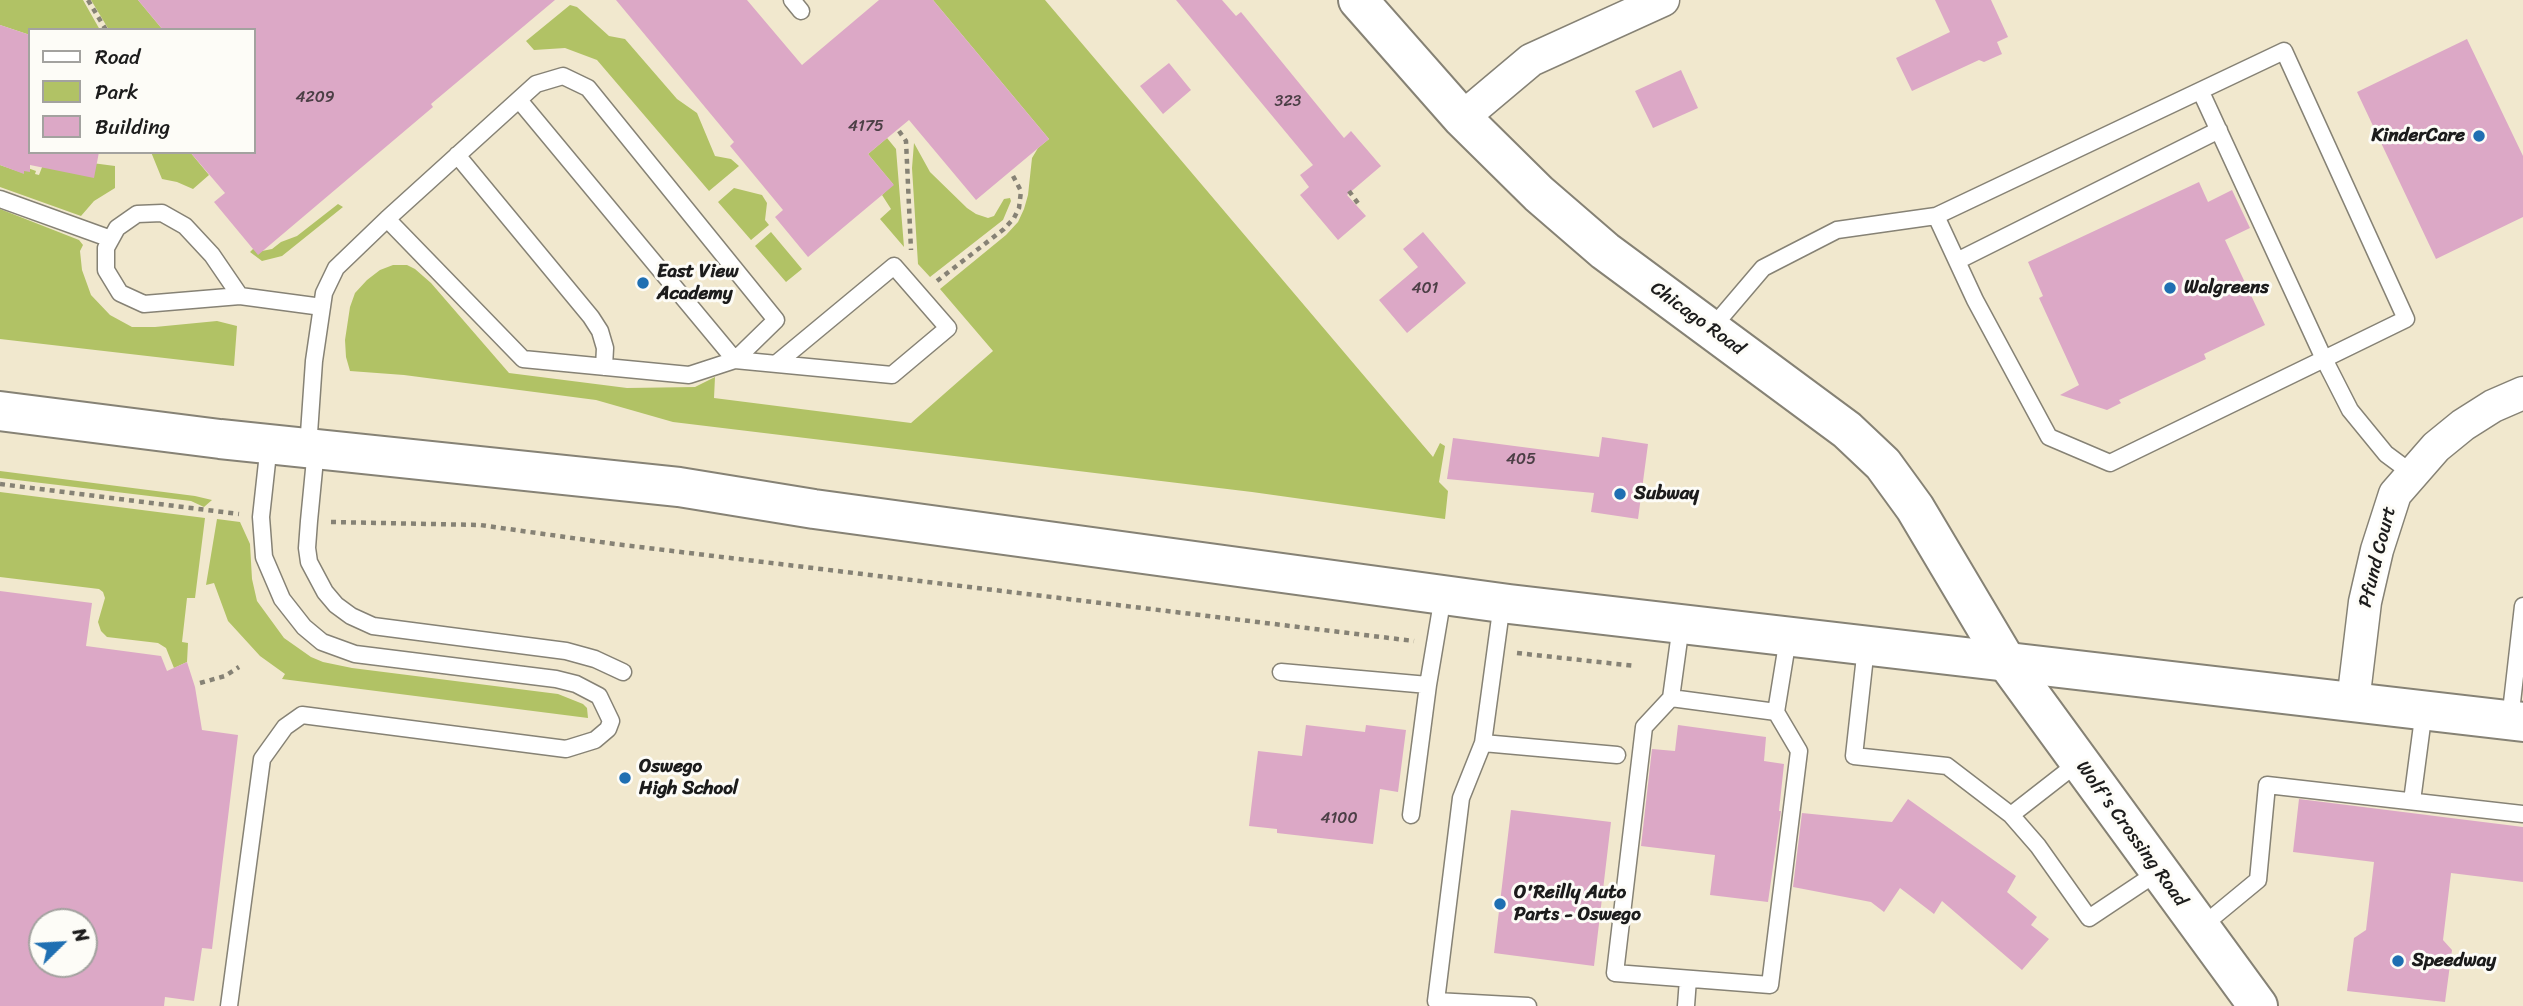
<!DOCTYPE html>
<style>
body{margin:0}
#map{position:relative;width:2523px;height:1006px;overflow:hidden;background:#f1e8ce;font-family:Sriracha,sans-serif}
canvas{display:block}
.legend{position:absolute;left:28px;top:28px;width:228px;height:126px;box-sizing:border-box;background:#fdfcf7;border:2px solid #a3a29f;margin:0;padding:9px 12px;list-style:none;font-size:21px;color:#1c1c1c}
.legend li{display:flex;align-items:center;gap:14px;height:35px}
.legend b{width:35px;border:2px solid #a3a29f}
.north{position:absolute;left:28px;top:908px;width:70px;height:70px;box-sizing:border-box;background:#fdfcf7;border:2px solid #a3a29f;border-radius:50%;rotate:66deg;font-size:19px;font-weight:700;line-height:28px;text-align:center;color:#1c1c1c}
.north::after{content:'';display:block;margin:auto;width:24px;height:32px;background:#1f6fb2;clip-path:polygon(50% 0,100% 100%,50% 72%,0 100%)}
</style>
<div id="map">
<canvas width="2523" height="1006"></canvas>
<ul class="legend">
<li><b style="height:9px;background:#fff"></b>Road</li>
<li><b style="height:19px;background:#b1c265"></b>Park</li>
<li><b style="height:19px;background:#dca8c6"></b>Building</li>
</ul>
<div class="north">N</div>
</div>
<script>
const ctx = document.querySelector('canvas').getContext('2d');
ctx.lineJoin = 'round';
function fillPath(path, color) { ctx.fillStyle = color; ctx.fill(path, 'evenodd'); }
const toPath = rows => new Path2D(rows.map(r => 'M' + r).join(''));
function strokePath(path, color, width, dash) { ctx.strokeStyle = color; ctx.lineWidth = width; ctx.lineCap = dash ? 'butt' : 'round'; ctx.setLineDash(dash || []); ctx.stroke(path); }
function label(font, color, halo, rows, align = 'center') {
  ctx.font = font + ' Sriracha,sans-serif'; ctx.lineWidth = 6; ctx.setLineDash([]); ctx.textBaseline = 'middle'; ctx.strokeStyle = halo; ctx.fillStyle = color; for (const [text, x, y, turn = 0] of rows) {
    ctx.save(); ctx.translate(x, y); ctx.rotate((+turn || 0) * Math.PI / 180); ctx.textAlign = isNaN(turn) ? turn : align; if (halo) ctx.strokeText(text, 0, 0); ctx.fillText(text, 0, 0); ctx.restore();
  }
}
fillPath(toPath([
 [0,0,83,0,100,30,30,30,30,35,0,25],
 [91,0,138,0,163,30,109,30],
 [933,0,1045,0,1433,457,1440,443,1445,446,1439,482,1448,491,1445,519,1252,492,673,422,596,400,404,375,350,371,346,357,345,340,350,307,355,293,367,280,380,270,393,265,407,265,415,269,431,283,509,373,627,388,695,387,715,377,714,398,911,423,993,351,940,289,1006,235,1018,222,1024,209,1028,195,1032,158,1038,148,1049,139],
 [570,5,577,7,609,36,625,39,677,99,697,113,715,156,731,159,739,166,709,191,597,60,565,48,534,50,526,41],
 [887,138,896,149,904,247,880,219,891,209,882,195,893,184,868,154],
 [914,143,930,172,967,208,976,214,988,218,994,216,1004,199,1010,198,1011,201,1003,220,930,277,918,264,912,168],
 [151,152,190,152,209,175,193,189,177,182,162,179],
 [46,157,115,166,115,188,94,201,81,216,0,187,0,165,23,173,25,167,36,171,35,174,39,175],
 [734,188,762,195,767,203,765,220,769,225,751,240,718,202],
 [338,204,343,207,282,256,262,261,250,252,253,249,262,251,272,249,281,242,297,236],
 [0,209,79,240,83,245,80,251,82,270,91,295,110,315,132,327,155,327,217,321,237,326,234,366,0,339],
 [771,232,802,269,786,282,755,246],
 [0,471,195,496,212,500,204,507,191,501,0,478],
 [0,492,205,518,195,598,187,598,182,642,188,643,187,662,174,668,166,648,158,643,107,637,101,631,98,622,105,598,103,592,99,589,0,577],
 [217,519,240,522,250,544,252,579,257,601,284,638,311,657,323,662,352,668,558,694,583,704,587,708,588,718,282,679,285,674,260,656,228,621,214,583,206,585]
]), '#b1c265');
fillPath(toPath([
 [138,0,555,0,431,104,433,107,258,255,214,202,225,193,190,152,254,152,254,30,163,30],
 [616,0,747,0,802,65,879,0,933,0,1049,139,976,200,909,120,868,154,894,185,808,257,775,217,783,210,730,146,734,142],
 [1176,0,1222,0,1236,16,1241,12,1344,138,1351,131,1381,166,1347,195,1366,216,1338,240,1300,195,1309,187,1300,175,1313,165],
 [1935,0,1991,0,2008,37,1997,42,2002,54,1984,62,1979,60,1912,91,1896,58,1950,32],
 [0,25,30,35,30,152,99,152,94,178,30,165,30,172,24,171,24,174,0,165],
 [2467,39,2523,156,2523,217,2436,259,2357,92],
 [1169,63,1191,90,1163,114,1140,86],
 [1681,70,1698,108,1653,128,1635,91],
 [2199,182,2208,202,2232,190,2250,228,2225,240,2265,325,2204,354,2206,359,2119,400,2121,403,2107,410,2060,395,2079,385,2039,298,2043,296,2028,262],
 [1423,232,1466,283,1407,333,1379,300,1418,267,1403,249],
 [1602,437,1648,444,1638,519,1591,512,1594,493,1447,479,1453,438,1599,457],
 [0,591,92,603,86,646,161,656,167,671,187,662,195,687,202,730,238,735,212,949,202,948,194,1001,165,997,164,1006,0,1006],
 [42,922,84,922,84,964,42,964],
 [1306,725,1365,732,1366,725,1406,730,1398,792,1380,789,1373,844,1277,833,1277,829,1249,826,1258,751,1302,756],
 [1678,725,1766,737,1764,761,1784,764,1779,811,1781,811,1768,902,1710,895,1715,855,1641,846,1652,749,1675,751],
 [1908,799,2016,876,2007,892,2037,917,2031,925,2049,939,2022,970,1942,901,1934,914,1900,888,1884,912,1871,902,1793,887,1802,813,1892,822],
 [2299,799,2523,827,2523,882,2451,873,2443,940,2452,950,2445,1002,2347,991,2354,938,2366,930,2374,862,2293,852],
 [1511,810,1611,822,1594,966,1494,953]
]), '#dca8c6');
const service = toPath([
 [792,0,801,11],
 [519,100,735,360,892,375,948,328,894,266,777,363],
 [457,155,591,317,600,331,605,348,604,367],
 [0,199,111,239],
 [1936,216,1975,300,2049,437,2110,463,2324,359,2350,410,2386,454,2413,474],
 [1957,261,2219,130],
 [240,296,212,255,185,226,162,213,137,214,117,228,106,248,106,270,120,293,144,304,240,296,322,307],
 [1711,329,1763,268,1837,230,1936,216,2284,51,2406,319,2324,359,2201,92],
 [308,448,314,361,324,293,336,268,387,219,536,84,563,76,588,88,776,320,735,360,689,375,523,359,387,219],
 [316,449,309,521,307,548,309,562,325,592,336,605,351,616,373,626,566,651,595,659,623,672],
 [1502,603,1483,743,1461,798,1436,1001,1528,1006],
 [1681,625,1671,698,1644,727,1615,973,1770,985,1799,751,1776,712,1788,638],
 [1866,647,1854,756,1947,766,2011,815,2038,846,2089,918,2158,872],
 [1281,672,1428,685],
 [1671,698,1776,712],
 [2510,720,2523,606],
 [1483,743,1617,755],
 [2412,801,2424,710],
 [1411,815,1428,685,1443,596],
 [2011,815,2079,762],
 [2201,927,2258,880,2267,785,2523,814],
 [229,1006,262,759,285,727,302,715,566,749,595,740,608,729,611,721,599,696,576,684,556,679,355,654,322,642,304,627,282,599,264,557,261,517,269,444],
 [1686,1006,1688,979]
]);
const minor = toPath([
 [1462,118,1531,60,1663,0],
 [2353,702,2365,602,2377,550,2395,494,2436,447,2463,425,2493,406,2523,393]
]);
const secondary = toPath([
 [1358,0,1462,118,1539,194,1605,251,1847,430,1883,464,1915,508,2006,661,2258,1006]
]);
const primary = toPath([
 [0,411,220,439,679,487,814,509,1509,604,2523,722]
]);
strokePath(service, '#868275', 19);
strokePath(minor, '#868275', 35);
strokePath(secondary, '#868275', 42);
strokePath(primary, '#868275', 42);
strokePath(toPath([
 [88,0,106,30],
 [899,131,906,141,911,250],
 [1349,191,1360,206],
 [937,281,1004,229,1014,218,1019,208,1021,191,1012,174],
 [0,484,239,514],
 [331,522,480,525,615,544,1414,641],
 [1517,653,1635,666],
 [200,683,225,676,239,667]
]), '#868275', 4.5, [5, 5]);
strokePath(service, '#fff', 16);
strokePath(minor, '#fff', 32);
strokePath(secondary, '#fff', 38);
strokePath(primary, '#fff', 38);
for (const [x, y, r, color] of [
 [2479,136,7,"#1f6fb2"],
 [643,283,7,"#1f6fb2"],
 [2170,288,7,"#1f6fb2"],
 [1620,494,7,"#1f6fb2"],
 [625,778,7,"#1f6fb2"],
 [1500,904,7,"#1f6fb2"],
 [2398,961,7,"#1f6fb2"]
]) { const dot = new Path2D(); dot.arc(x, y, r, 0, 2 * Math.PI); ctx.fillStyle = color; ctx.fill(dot); strokePath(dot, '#fdfcf7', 2.5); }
label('16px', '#4c3f46', null, [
 ["4209",315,98],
 ["323",1288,102],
 ["4175",866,127],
 ["401",1425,289],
 ["405",1521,460],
 ["4100",1339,819]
]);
label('bold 19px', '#1c1c1c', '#fdfcf7', [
 ["KinderCare",2465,136,"right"],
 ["East View",657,272],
 ["Academy",657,294],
 ["Walgreens",2184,288],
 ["Subway",1634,494],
 ["Oswego",639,767],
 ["High School",639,789],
 ["O'Reilly Auto",1514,893],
 ["Parts - Oswego",1514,915],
 ["Speedway",2412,961]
], 'left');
label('19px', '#1c1c1c', '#fdfcf7', [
 ["Chicago Road",1697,319,36],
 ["Pfund Court",2378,557,-76],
 ["Wolf's Crossing Road",2131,834,54]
]);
</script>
